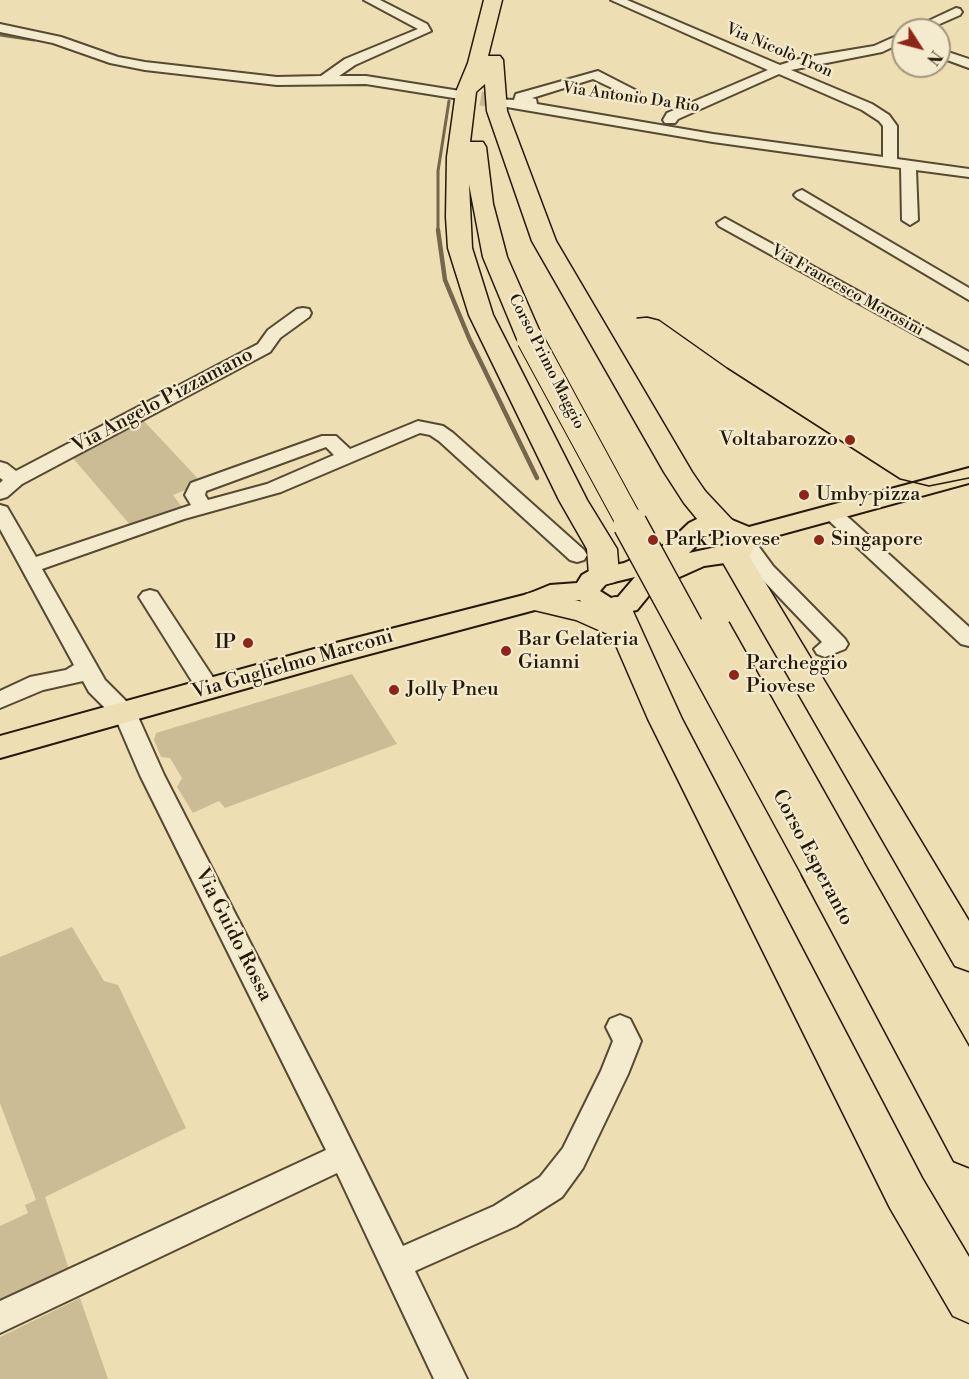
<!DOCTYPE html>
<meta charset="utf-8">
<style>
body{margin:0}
#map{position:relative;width:969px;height:1379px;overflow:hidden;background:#eedeb3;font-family:"Libre Bodoni",serif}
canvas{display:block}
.north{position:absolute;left:891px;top:18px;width:60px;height:60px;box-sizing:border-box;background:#f4eace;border:2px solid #a1967e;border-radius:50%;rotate:126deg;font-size:16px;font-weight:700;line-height:24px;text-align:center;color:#241807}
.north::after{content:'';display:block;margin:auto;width:21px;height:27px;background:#8f2418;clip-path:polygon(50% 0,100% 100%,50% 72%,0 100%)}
</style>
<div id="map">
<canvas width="969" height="1379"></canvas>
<div class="north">N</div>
</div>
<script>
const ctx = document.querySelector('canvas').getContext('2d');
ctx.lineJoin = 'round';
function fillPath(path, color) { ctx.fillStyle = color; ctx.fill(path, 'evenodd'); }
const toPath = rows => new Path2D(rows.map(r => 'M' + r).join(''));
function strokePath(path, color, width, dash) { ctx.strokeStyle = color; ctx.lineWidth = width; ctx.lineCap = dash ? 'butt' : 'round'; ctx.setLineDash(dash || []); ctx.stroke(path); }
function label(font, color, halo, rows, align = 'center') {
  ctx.font = font + ' "Libre Bodoni",serif'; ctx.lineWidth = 4.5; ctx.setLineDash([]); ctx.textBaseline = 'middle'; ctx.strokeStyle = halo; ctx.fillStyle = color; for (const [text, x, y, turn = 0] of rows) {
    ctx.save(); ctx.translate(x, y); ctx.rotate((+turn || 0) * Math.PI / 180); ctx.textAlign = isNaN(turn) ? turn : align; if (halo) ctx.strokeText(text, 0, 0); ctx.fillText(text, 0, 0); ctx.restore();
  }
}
fillPath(toPath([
 [143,420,202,483,173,495,182,507,132,527,71,456],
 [352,674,397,744,225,808,219,801,193,813,177,787,182,778,170,758,161,757,154,740,156,733],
 [72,927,104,981,118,985,186,1128,45,1197,69,1269,0,1300,0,1226,28,1213,25,1205,36,1200,0,1103,0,957],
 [80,1298,108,1379,0,1379,0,1337]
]), '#ccbc96');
strokePath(toPath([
 [0,35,34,40],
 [438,231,438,171,449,101]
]), '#74674b', 3);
strokePath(toPath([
 [438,230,445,280,469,338,537,478]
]), '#74674b', 4.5);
strokePath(toPath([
 [460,95,500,102]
]), '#c6b691', 14, [14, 7]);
const minor = toPath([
 [364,0,380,0,427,24,431,31,355,65,339,76,366,76,460,91,465,92,467,95,465,98,460,99,366,84,277,85,145,70,110,63,53,43,0,32,0,24,61,37,118,57,145,62,277,77,321,76,345,59,418,29,364,0],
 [611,0,627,0,780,65,802,58,874,46,903,33,903,42,882,52,791,70,872,104,889,115,897,126,897,159,969,169,969,177,916,170,918,220,910,225,902,220,901,168,713,142,495,105,493,102,495,99,514,100,516,94,598,71,639,92,637,95,627,95,593,79,532,98,536,99,537,104,713,134,883,157,883,126,879,121,862,110,779,74,678,119,675,123,665,123,663,120,667,113,768,70,611,0],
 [956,8,960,9,962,12,960,15,926,30,909,30,956,8],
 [939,49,969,59,969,68,939,57,939,49],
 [802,190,969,288,969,300,797,198,794,195,797,192,802,190],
 [725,218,969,352,969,364,719,226,717,223,725,218],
 [303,308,309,309,311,313,309,317,280,338,270,352,22,484,7,497,0,499,0,483,3,480,0,478,0,462,7,464,16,471,258,344,268,330,297,309,303,308],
 [418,421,443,426,453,433,584,550,587,555,584,560,577,562,570,560,439,441,430,435,420,433,281,492,184,519,42,569,105,680,132,707,139,719,164,775,329,1096,403,1246,494,1206,540,1177,563,1148,601,1071,613,1041,606,1027,610,1019,620,1015,630,1019,641,1041,628,1074,583,1168,562,1197,516,1226,415,1271,467,1379,434,1379,337,1173,0,1333,0,1301,326,1150,140,775,116,719,89,692,83,681,43,690,0,708,0,691,30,677,66,670,74,665,0,529,0,505,7,507,36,557,191,505,185,495,191,483,322,436,336,436,350,449,418,421],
 [326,447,334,455,267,484,208,500,205,495,206,491,326,447],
 [832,507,839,509,969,627,969,646,961,644,825,517,822,513,825,509,832,507],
 [744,535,751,536,773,566,845,639,848,644,845,649,825,657,817,654,814,649,822,642,759,576,734,541,737,536,744,535],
 [150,590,157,592,216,682,219,688,216,694,208,696,200,694,139,597,143,592,150,590]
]);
const major = toPath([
 [969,468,969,483,757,541,750,555,725,563,704,566,655,588,637,610,607,616,584,606,580,600,556,602,546,607,336,663,0,758,0,736,336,643,528,594,550,585,577,583,582,575,589,571,624,563,667,544,689,523,697,519,720,515,749,527,969,468],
 [718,531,729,536,730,544,689,553,707,535,718,531],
 [635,577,618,597,611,598,600,591,606,584,635,577]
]);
const highway = toPath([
 [484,0,502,0,488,56,500,56,503,60,507,111,556,241,692,472,705,491,735,523,730,530,720,532,710,530,698,520,684,503,664,472,532,241,487,111,485,84,476,92,470,142,483,142,486,147,493,204,507,257,543,339,539,344,530,347,521,344,517,339,483,257,469,184,472,248,493,315,587,500,617,549,619,575,615,582,604,585,593,582,589,575,587,549,559,500,469,315,448,248,446,217,447,157,456,92,468,63,484,0],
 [733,544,744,547,748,554,969,921,969,971,955,966,718,554,722,547,733,544],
 [537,591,600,606,604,600,615,597,626,600,631,607,682,719,922,1178,969,1257,969,1323,953,1316,890,1208,648,719,612,636,576,620,526,608,521,601,526,594,537,591],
 [848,853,861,858,969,1047,969,1167,954,1161,802,875,808,865,821,860,832,864,835,858,848,853]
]);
strokePath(minor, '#564a32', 4);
strokePath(major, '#241807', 4);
strokePath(highway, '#241807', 3);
fillPath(minor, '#f4eace');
fillPath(major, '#eedeb3');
fillPath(highway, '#eedeb3');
strokePath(toPath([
 [637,318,647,317,659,320,727,368,900,479,929,486,969,478]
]), '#241807', 1.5);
const highwayBridgeFar1 = toPath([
 [530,339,631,525]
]);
const highwayBridge = toPath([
 [630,524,821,875],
 [714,630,848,868]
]);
strokePath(highwayBridgeFar1, '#241807', 28, []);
strokePath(highwayBridge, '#241807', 36, []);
strokePath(highwayBridgeFar1, '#eedeb3', 26);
strokePath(highwayBridge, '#eedeb3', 33);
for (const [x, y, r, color] of [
 [850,440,6,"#8f2418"],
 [804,495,6,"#8f2418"],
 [653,540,6,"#8f2418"],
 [819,540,6,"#8f2418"],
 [248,643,6,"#8f2418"],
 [506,651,6,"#8f2418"],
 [734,675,6,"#8f2418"],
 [394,690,6,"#8f2418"]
]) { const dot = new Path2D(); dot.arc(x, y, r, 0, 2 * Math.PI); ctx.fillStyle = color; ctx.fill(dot); strokePath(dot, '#f4eace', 2); }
label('16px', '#241807', '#f4eace', [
 ["Via Nicolò Tron",779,51,23],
 ["Via Antonio Da Rio",631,98,8],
 ["Via Francesco Morosini",847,291,29],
 ["Corso Primo Maggio",546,362,63]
]);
label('20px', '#241807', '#f4eace', [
 ["Via Angelo Pizzamano",163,401,-28],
 ["Via Guglielmo Marconi",293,665,-16],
 ["Corso Esperanto",812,858,62],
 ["Via Guido Rossa",233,935,63]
]);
label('20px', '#241807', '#f4eace', [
 ["Voltabarozzo",838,440,"right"],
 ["Umby pizza",816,495],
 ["Park Piovese",665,540],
 ["Singapore",831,540],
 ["Bar Gelateria",518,640],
 ["Gianni",518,663],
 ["IP",236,643,"right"],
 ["Parcheggio",746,664],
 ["Piovese",746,687],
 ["Jolly Pneu",406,690]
], 'left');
</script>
